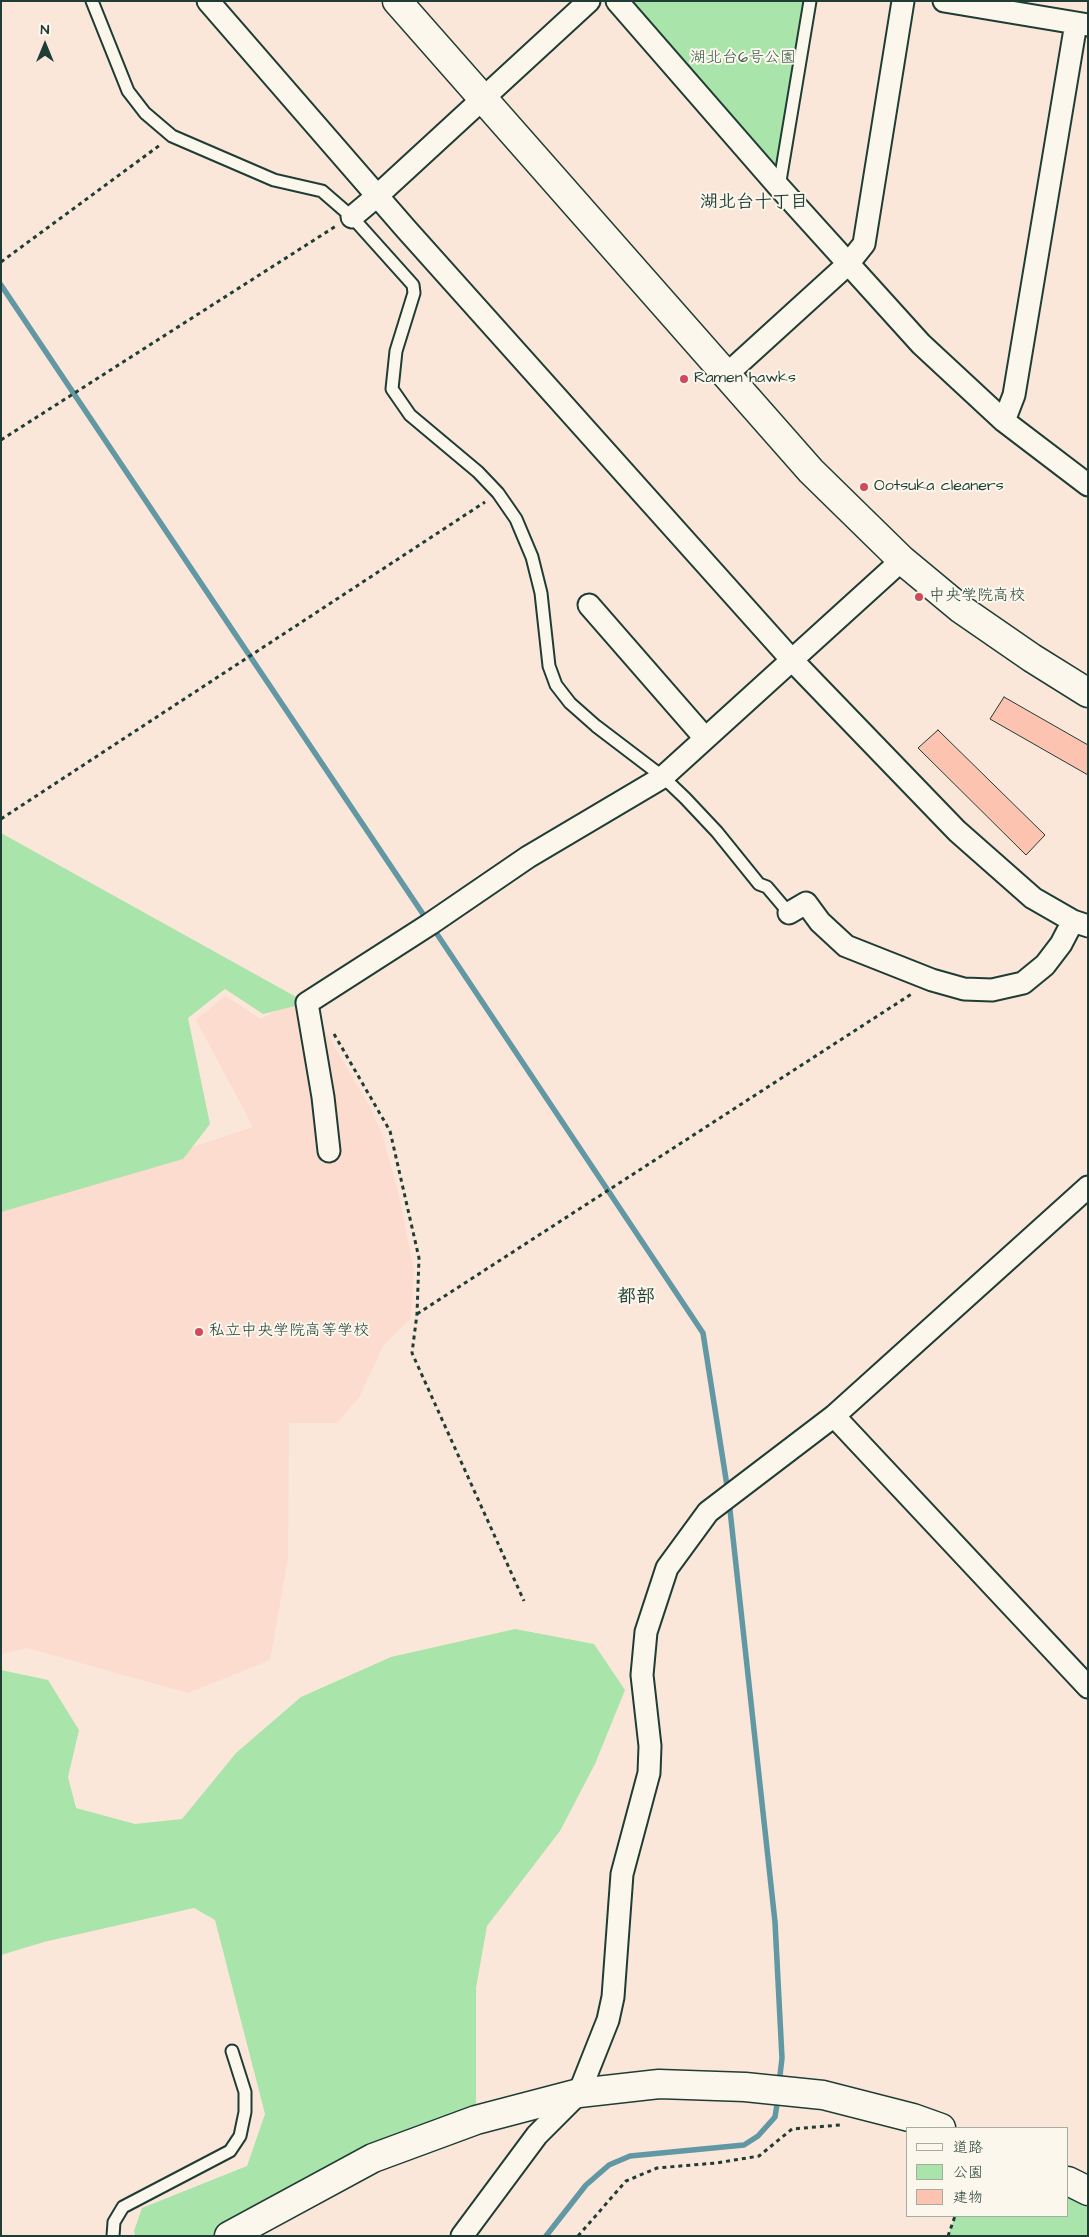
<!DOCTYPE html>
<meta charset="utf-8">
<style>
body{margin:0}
#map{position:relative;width:1089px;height:2237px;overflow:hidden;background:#fbe7da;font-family:"Architects Daughter","Klee One",sans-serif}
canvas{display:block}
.frame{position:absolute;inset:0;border:2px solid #1f3d34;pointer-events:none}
.legend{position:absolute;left:906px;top:2127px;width:162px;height:90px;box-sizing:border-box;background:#fbf7ec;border:1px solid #a3ada2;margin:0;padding:6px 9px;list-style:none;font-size:15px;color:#1f3d34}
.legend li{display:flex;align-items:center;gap:10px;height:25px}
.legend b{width:25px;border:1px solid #a3ada2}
.north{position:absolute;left:20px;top:20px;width:50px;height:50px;-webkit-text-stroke:4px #fbf7ec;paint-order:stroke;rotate:0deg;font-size:14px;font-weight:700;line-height:20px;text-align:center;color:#1f3d34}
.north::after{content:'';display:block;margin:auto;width:18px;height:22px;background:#1f3d34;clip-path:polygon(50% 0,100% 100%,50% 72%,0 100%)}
</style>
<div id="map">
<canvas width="1089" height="2237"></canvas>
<div class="frame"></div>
<ul class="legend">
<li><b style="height:6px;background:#fbf7ec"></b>道路</li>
<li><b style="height:14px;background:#a9e4aa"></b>公園</li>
<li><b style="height:14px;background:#fcc3b1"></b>建物</li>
</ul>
<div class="north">N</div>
</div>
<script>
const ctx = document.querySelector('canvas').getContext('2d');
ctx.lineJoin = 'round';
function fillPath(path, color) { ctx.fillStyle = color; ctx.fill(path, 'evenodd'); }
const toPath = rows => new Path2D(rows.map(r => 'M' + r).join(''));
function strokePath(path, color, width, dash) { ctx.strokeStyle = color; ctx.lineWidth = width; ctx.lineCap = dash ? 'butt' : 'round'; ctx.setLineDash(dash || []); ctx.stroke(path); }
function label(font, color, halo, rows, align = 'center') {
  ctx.font = font + ' "Architects Daughter","Klee One",sans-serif'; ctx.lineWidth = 4; ctx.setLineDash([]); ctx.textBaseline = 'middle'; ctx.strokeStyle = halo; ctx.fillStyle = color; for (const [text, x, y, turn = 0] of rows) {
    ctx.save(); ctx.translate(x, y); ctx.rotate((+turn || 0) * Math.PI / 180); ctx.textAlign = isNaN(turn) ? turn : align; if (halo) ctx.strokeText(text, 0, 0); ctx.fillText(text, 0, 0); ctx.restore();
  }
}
fillPath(toPath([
 [304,995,371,1109,383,1137,399,1196,414,1270,411,1318,383,1346,360,1396,337,1423,289,1423,288,1558,270,1660,188,1693,27,1648,1,1654,1,1211,253,1127,196,1020,225,996,261,1019]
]), '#fbdcce');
fillPath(toPath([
 [617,1,810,1,779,187],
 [1,833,307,1003,263,1014,225,989,188,1018,210,1124,183,1159,1,1212],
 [515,1629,594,1644,625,1690,595,1764,560,1831,487,1926,476,1988,476,2120,231,2236,135,2236,134,2231,142,2208,247,2166,265,2114,215,1920,194,1908,44,1942,1,1955,1,1670,48,1680,79,1730,68,1777,76,1808,135,1824,182,1819,236,1753,301,1697,391,1657],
 [1068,2181,1088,2191,1088,2236,948,2236,955,2216,1068,2216]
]), '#a9e4aa');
strokePath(toPath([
 [1,285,427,920],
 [433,928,703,1333,728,1492],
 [729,1501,775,1922,782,2058,779,2084],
 [546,2236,586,2185,609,2165,630,2156,744,2145,758,2136,775,2117,778,2098]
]), '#6198a4', 5.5);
const building = toPath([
 [1004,697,1088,745,1088,775,990,719,1004,697],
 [938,730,1045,835,1026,855,918,748,938,730]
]);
fillPath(building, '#fcc3b1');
strokePath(building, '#1f3d34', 1);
const service = toPath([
 [92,1,128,91,145,113,172,136,274,180,322,191,352,217,413,285,414,293,396,351,392,389,410,415,478,472,498,493,516,519,532,557,541,593,549,666,556,685,570,703,596,726,663,777,685,798,717,832,759,884,767,887,789,913],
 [779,187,810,1],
 [113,2236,114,2222,123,2207,230,2151,240,2136,245,2112,245,2092,232,2051]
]);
const minor = toPath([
 [208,1,406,229,791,659,957,831,1033,898,1073,921,1088,926],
 [617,1,779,187,921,344,1004,421,1088,485],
 [944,1,1088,25],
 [352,217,377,196,589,1],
 [726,375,848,264,864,244,903,1],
 [1004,421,1014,395,1076,23],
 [589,605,705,738],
 [789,913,806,903,820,922,846,946,932,980,964,989,992,990,1023,983,1045,965,1061,944,1073,921],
 [329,1151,323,1097,307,1003,430,924,528,857,663,777,902,560],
 [834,1416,1088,1687],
 [462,2236,537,2135,579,2093,608,2020,613,1997,622,1874,649,1773,650,1746,642,1675,646,1632,667,1568,708,1512,834,1416,1088,1187]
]);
const tertiary = toPath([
 [397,1,811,471,902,560,961,609,1032,658,1088,693],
 [1068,2181,1088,2191],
 [229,2236,373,2158,476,2120,579,2093,659,2084,745,2087,823,2095,913,2118,941,2128]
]);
strokePath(service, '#1f3d34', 15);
strokePath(minor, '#1f3d34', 25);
strokePath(tertiary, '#1f3d34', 31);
strokePath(toPath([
 [1,262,160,145],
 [1,440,336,226],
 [1,819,485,502],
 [334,1034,390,1131,419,1258,417,1314,412,1353,524,1601],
 [417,1314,913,993],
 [578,2236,626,2181,657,2168,716,2163,759,2156,792,2129,840,2125],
 [948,2236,955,2216]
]), '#1f3d34', 3, [4, 4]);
strokePath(service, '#fbf7ec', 11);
strokePath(minor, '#fbf7ec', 21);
strokePath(tertiary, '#fbf7ec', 28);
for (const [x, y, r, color] of [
 [684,379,5,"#d1495b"],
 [864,487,5,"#d1495b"],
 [919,597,5,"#d1495b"],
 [199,1332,5,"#d1495b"]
]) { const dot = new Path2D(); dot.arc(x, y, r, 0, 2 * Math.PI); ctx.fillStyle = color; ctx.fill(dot); strokePath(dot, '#fbf7ec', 2); }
label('16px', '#3b5e4c', '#fbf7ec', [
 ["湖北台6号公園",743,59]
]);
label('16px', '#1f3d34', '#fbf7ec', [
 ["Ramen hawks",694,379],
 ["Ootsuka cleaners",874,487],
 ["中央学院高校",929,597],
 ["私立中央学院高等学校",209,1332]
], 'left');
label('bold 18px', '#1f3d34', '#fbf7ec', [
 ["湖北台十丁目",754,203]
]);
label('bold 19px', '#1f3d34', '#fbf7ec', [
 ["都部",636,1298]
]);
</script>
